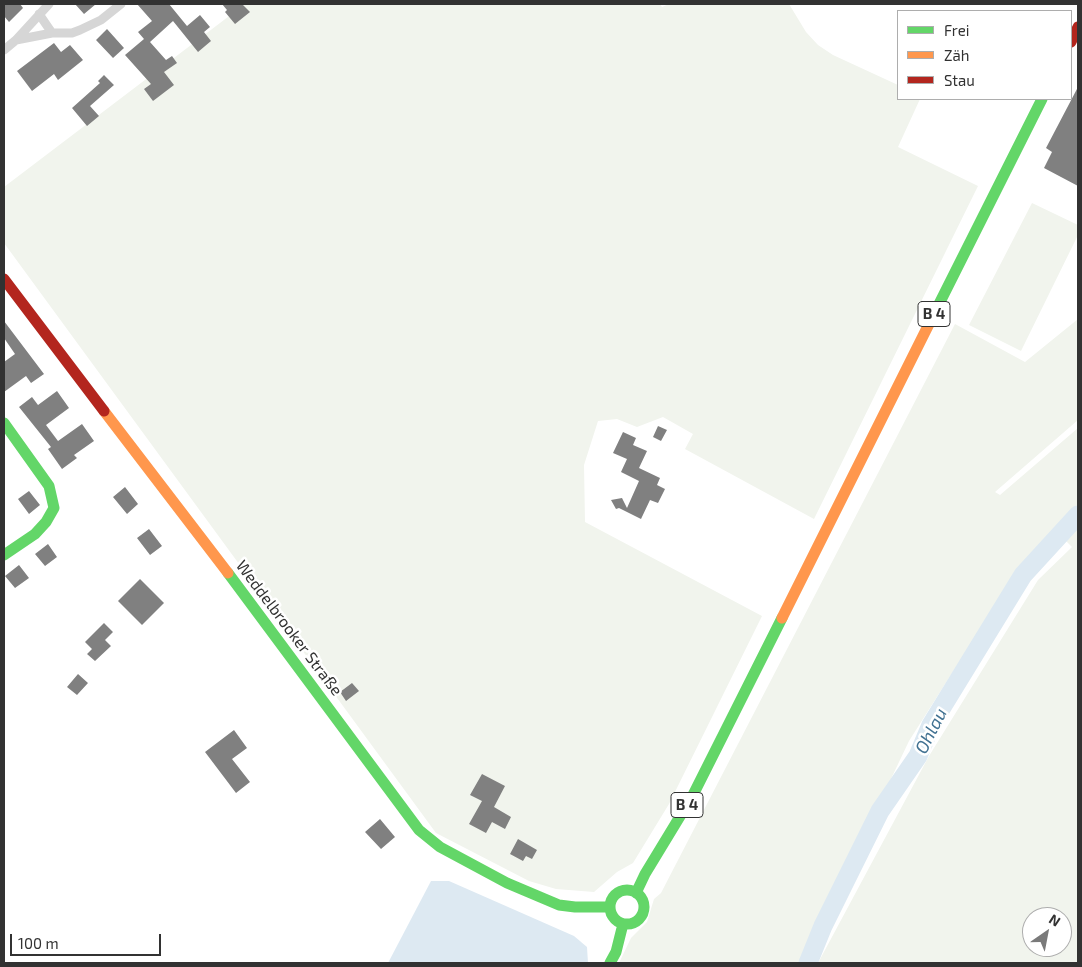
<!DOCTYPE html>
<meta charset="utf-8">
<style>
body{margin:0}
#map{position:relative;width:1082px;height:967px;overflow:hidden;background:#fff;font-family:"Exo 2",sans-serif}
canvas{display:block}
.frame{position:absolute;inset:0;border:5px solid #323232;pointer-events:none}
.legend{position:absolute;left:897px;top:10px;width:175px;height:90px;box-sizing:border-box;background:#fff;border:1px solid #adadad;margin:0;padding:6px 9px;list-style:none;font-size:15px;color:#323232}
.legend li{display:flex;align-items:center;gap:10px;height:25px}
.legend b{width:25px;border:1px solid #adadad}
.north{position:absolute;left:1022px;top:907px;width:50px;height:50px;box-sizing:border-box;background:#fff;border:1px solid #adadad;border-radius:50%;rotate:33deg;font-size:14px;font-weight:700;line-height:20px;text-align:center;color:#323232}
.north::after{content:'';display:block;margin:auto;width:18px;height:22px;background:#7a7a7a;clip-path:polygon(50% 0,100% 100%,50% 72%,0 100%)}
.scale{position:absolute;left:10px;top:934px;width:151px;height:22px;box-sizing:border-box;border:2px solid #323232;border-top:0;padding-left:6px;font-size:15px;line-height:18px;white-space:nowrap;color:#323232;-webkit-text-stroke:4px #fff;paint-order:stroke}
</style>
<div id="map">
<canvas width="1082" height="967"></canvas>
<div class="frame"></div>
<ul class="legend">
<li><b style="height:6px;background:#63d668"></b>Frei</li>
<li><b style="height:6px;background:#ff974d"></b>Zäh</li>
<li><b style="height:6px;background:#b3261e"></b>Stau</li>
</ul>
<div class="north">N</div>
<div class="scale">100 m</div>
</div>
<script>
const ctx = document.querySelector('canvas').getContext('2d');
ctx.lineJoin = 'round';
function fillPath(path, color) { ctx.fillStyle = color; ctx.fill(path, 'evenodd'); }
const toPath = rows => new Path2D(rows.map(r => 'M' + r).join(''));
function strokePath(path, color, width, dash) { ctx.strokeStyle = color; ctx.lineWidth = width; ctx.lineCap = dash ? 'butt' : 'round'; ctx.setLineDash(dash || []); ctx.stroke(path); }
function label(font, color, halo, rows, align = 'center') {
  ctx.font = font + ' "Exo 2",sans-serif'; ctx.lineWidth = 5; ctx.setLineDash([]); ctx.textBaseline = 'middle'; ctx.strokeStyle = halo; ctx.fillStyle = color; for (const [text, x, y, turn = 0] of rows) {
    ctx.save(); ctx.translate(x, y); ctx.rotate((+turn || 0) * Math.PI / 180); ctx.textAlign = isNaN(turn) ? turn : align; if (halo) ctx.strokeText(text, 0, 0); ctx.fillText(text, 0, 0); ctx.restore();
  }
}
fillPath(toPath([
 [245,4,660,4,662,7,669,4,789,4,806,32,818,45,833,55,898,85,898,99,920,99,898,147,978,186,814,519,685,449,693,434,663,417,637,427,617,419,598,421,584,465,585,522,762,616,669,804,633,863,617,872,594,892,556,889,529,881,436,833,4,243,4,187],
 [1032,203,1078,225,1078,235,1021,351,969,325],
 [1078,319,1078,420,995,492,1000,495,1078,428,1078,963,818,963,929,756,1038,580,1072,547,1054,529,1016,572,909,741,810,949,807,963,619,963,631,938,647,922,654,899,661,893,955,324,1025,362],
 [1032,917,1062,917,1062,947,1032,947]
]), '#f1f4ed');
fillPath(toPath([
 [431,881,449,881,574,936,587,947,588,963,388,963]
]), '#dde9f2');
strokePath(toPath([
 [808,963,823,926,880,811,918,756,931,725,1023,575,1078,515]
]), '#dde9f2', 19);
fillPath(toPath([
 [4,4,20,4,23,8,9,22,4,16],
 [75,4,96,4,84,14],
 [137,4,169,4,187,26,200,15,210,27,204,32,211,41,198,52,173,21,150,42,166,60,172,56,177,63,164,72,174,85,153,101,144,89,151,84,125,55,144,39,138,32,152,21],
 [222,4,242,4,250,12,235,24,225,12,227,10],
 [107,29,124,48,113,58,96,40],
 [54,43,61,52,70,45,83,60,58,80,54,74,32,91,17,71],
 [104,75,114,85,90,106,99,116,87,126,72,108,100,83,98,81],
 [1078,87,1078,186,1044,168,1052,152,1046,148],
 [4,321,44,374,31,383,26,376,4,392,4,362,15,354,4,338],
 [57,391,69,408,46,425,58,441,82,424,94,441,74,455,77,458,62,469,48,449,51,447,19,407,32,397,38,405],
 [658,426,667,430,661,441,653,437],
 [623,432,636,438,633,445,647,451,639,468,660,478,657,485,665,489,658,503,650,500,641,519,619,508,616,509,611,500,622,498,627,508,639,481,621,472,627,459,613,453],
 [125,487,138,504,127,514,113,497],
 [29,491,40,505,29,514,18,499],
 [149,529,162,546,150,555,137,538],
 [48,544,57,557,45,566,35,554],
 [19,565,29,578,15,588,5,576],
 [140,579,164,603,142,625,118,601],
 [104,623,113,632,105,640,111,646,95,661,87,654,92,649,85,642],
 [78,674,88,683,77,695,67,687],
 [352,683,359,691,346,701,340,692],
 [234,730,247,748,232,759,250,782,236,793,205,752],
 [482,774,505,786,494,807,511,817,505,829,492,822,486,833,469,824,482,801,470,795],
 [380,819,395,837,381,849,365,832],
 [518,839,537,850,532,859,526,856,523,861,510,854]
]), '#808080');
strokePath(toPath([
 [39,14,52,33],
 [16,40,52,33,72,33,80,30,101,20,121,4],
 [4,50,16,40,49,4]
]), '#d6d6d6', 9);
strokePath(toPath([
 [934,314,1042,99],
 [4,423,49,486,54,508,46,522,35,534,4,555],
 [228,573,419,830,440,847,507,883,559,905,575,907,609,907],
 '610 907a17 17 0 1 1 34 0a17 17 0 1 1-34 0Z',
 [636,893,645,874,693,795,782,618],
 [610,963,616,952,623,924]
]), '#63d668', 11);
strokePath(toPath([
 [104,411,228,573],
 [782,618,934,314]
]), '#ff974d', 11);
strokePath(toPath([
 [1071,42,1078,27],
 [4,279,104,411]
]), '#b3261e', 11);
for (const [x, y, w] of [
 [934,314,32],
 [687,805,32]
]) { const box = new Path2D(); box.roundRect(x - w / 2, y - 12.5, w, 25, 4); ctx.fillStyle = '#fff'; ctx.fill(box); strokePath(box, '#323232', 1); }
label('bold 15px', '#323232', null, [
 ["B 4",934,314],
 ["B 4",687,805]
]);
label('16px', '#323232', '#fff', [
 ["Weddelbrooker Straße",289,628,53]
]);
label('italic 18px', '#427292', '#fff', [
 ["Ohlau",931,731,-63]
]);
</script>
